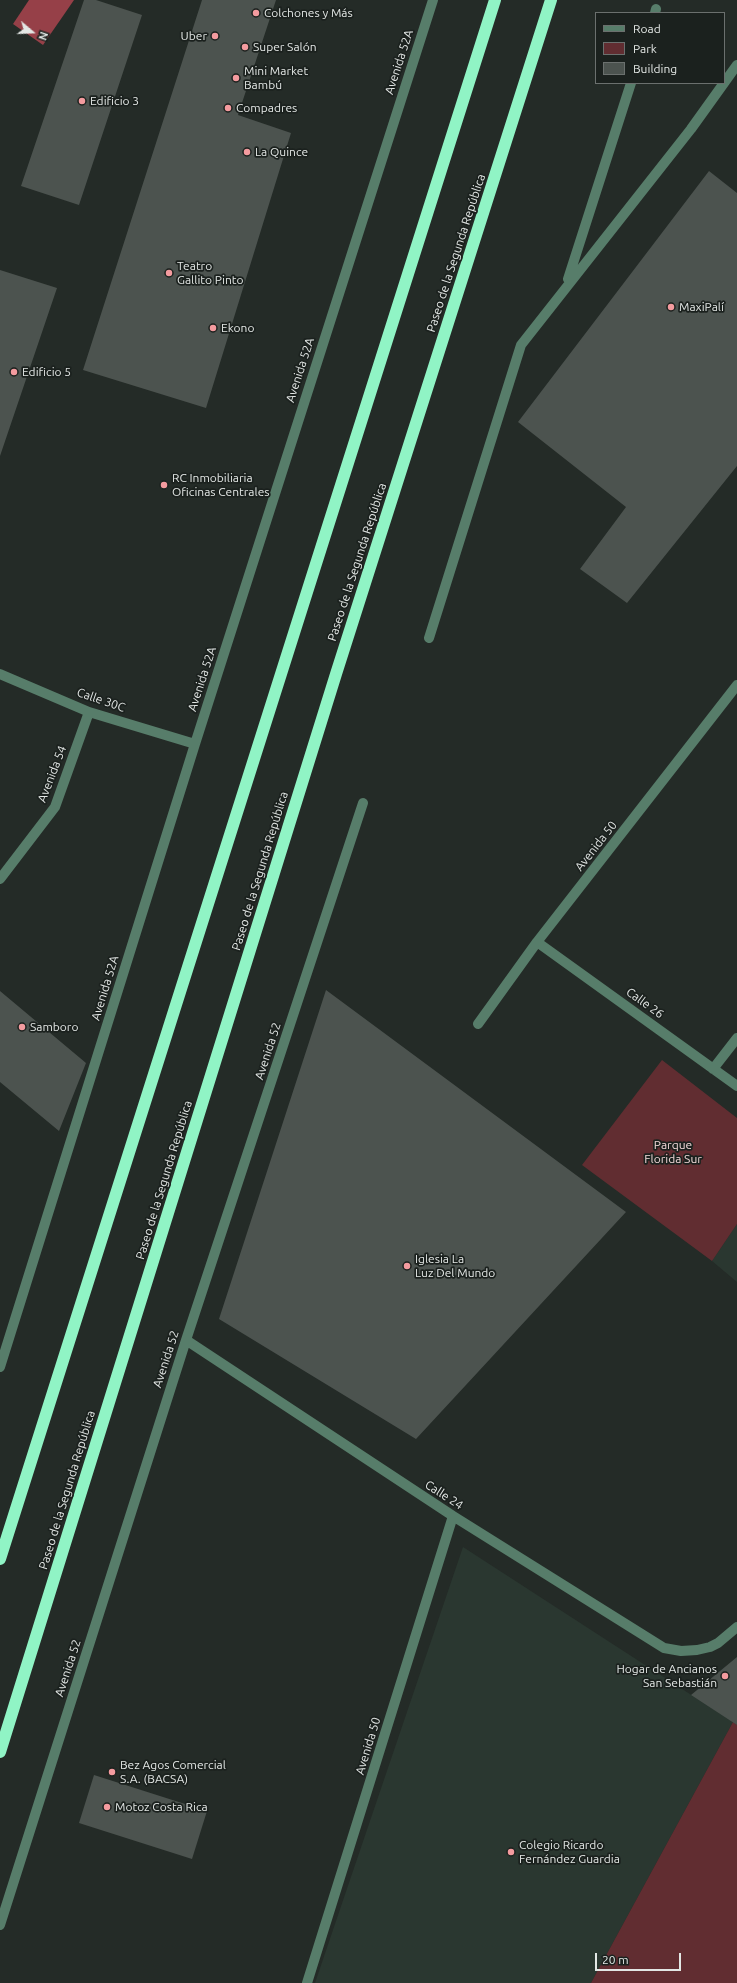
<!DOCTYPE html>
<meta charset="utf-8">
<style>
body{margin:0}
#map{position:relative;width:737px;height:1983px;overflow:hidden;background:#242b27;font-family:Ubuntu,sans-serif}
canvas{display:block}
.legend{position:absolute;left:595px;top:12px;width:130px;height:72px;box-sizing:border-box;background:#1b211e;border:1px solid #6b706e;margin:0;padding:5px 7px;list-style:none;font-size:12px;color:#e3e7e5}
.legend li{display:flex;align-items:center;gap:8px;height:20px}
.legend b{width:20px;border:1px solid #6b706e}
.north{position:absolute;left:12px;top:12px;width:40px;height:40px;-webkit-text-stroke:3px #1b211e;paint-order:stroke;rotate:109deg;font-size:11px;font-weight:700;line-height:16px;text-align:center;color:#e3e7e5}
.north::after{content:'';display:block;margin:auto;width:14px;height:18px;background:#e3e7e5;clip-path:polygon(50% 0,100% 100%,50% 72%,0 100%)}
.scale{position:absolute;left:595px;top:1953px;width:86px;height:18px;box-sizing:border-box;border:2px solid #e3e7e5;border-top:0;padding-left:5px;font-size:12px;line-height:14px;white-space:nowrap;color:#e3e7e5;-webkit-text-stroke:3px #1b211e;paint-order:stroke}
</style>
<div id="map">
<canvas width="737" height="1983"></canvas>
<ul class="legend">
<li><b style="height:5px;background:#577d6a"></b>Road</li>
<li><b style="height:11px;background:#612d31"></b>Park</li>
<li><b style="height:11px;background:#4c534f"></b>Building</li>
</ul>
<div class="north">N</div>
<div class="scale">20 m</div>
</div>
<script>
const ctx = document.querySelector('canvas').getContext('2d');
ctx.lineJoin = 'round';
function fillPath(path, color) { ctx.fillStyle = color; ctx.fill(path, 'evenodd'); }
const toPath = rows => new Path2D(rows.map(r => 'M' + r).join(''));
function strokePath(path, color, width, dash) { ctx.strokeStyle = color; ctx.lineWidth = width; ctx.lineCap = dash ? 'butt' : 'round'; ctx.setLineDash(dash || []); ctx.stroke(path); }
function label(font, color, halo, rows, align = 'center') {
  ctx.font = font + ' Ubuntu,sans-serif'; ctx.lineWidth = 3.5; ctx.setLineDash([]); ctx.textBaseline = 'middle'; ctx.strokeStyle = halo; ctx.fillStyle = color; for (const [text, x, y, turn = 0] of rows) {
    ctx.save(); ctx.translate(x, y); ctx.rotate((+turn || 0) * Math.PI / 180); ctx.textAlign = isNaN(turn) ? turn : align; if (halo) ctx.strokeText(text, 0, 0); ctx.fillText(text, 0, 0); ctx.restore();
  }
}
fillPath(toPath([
 [737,1224,737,1282,712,1261],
 [463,1547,733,1722,591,1983,315,1983]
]), '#2a3730');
fillPath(toPath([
 [662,1060,737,1118,737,1224,712,1261,582,1165],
 [733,1722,737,1725,737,1983,591,1983]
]), '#612d31');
fillPath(toPath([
 [29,0,74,0,43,45,13,24]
]), '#964048');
fillPath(toPath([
 [84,0,96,0,142,15,79,205,21,186],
 [202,0,276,0,238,115,291,133,206,408,83,370],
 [709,171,737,193,737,466,627,603,580,569,626,507,518,422],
 [0,270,57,288,0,456],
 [326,990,626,1212,416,1439,219,1319],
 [0,991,86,1063,59,1131,0,1082],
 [737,1657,737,1725,691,1695],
 [94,1775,207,1811,192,1859,79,1823]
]), '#4c534f');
strokePath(toPath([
 [655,13,656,9],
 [724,83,737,65],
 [568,279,631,83],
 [429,638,521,345,691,129,724,83],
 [0,674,89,712,195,744],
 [0,879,55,807,89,712],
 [537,942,737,1086],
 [478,1024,537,942,737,685],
 [713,1069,737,1038],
 [186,1340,453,1516,664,1648,681,1651,697,1650,710,1647,718,1643,737,1627],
 [0,1367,195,744,433,0],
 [0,1925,186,1340,363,803],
 [307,1983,453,1516]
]), '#577d6a', 10);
strokePath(toPath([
 [0,1559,495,0],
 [0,1752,336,674,551,0]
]), '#90f4c5', 12);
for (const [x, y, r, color] of [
 [256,13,4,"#f49b9f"],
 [215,36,4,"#f49b9f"],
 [245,47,4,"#f49b9f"],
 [236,78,4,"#f49b9f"],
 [82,101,4,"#f49b9f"],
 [228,108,4,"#f49b9f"],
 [247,152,4,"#f49b9f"],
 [169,273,4,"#f49b9f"],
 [671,307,4,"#f49b9f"],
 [213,328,4,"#f49b9f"],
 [14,372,4,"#f49b9f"],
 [164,485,4,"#f49b9f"],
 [22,1027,4,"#f49b9f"],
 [407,1266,4,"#f49b9f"],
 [725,1676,4,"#f49b9f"],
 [112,1772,4,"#f49b9f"],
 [107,1807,4,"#f49b9f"],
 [511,1852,4,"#f49b9f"]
]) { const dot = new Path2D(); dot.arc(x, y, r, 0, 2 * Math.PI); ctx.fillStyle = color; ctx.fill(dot); strokePath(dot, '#1b211e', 1.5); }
label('12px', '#e3e7e5', '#1b211e', [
 ["Colchones y Más",264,13],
 ["Uber",207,36,"right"],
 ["Super Salón",253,47],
 ["Mini Market",244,71],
 ["Bambú",244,85],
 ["Edificio 3",90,101],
 ["Compadres",236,108],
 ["La Quince",255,152],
 ["Teatro",177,266],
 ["Gallito Pinto",177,280],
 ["MaxiPalí",679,307],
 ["Ekono",221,328],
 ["Edificio 5",22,372],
 ["RC Inmobiliaria",172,478],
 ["Oficinas Centrales",172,492],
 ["Samboro",30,1027],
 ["Iglesia La",415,1259],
 ["Luz Del Mundo",415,1273],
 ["Hogar de Ancianos",717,1669,"right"],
 ["San Sebastián",717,1683,"right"],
 ["Bez Agos Comercial",120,1765],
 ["S.A. (BACSA)",120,1779],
 ["Motoz Costa Rica",115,1807],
 ["Colegio Ricardo",519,1845],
 ["Fernández Guardia",519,1859]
], 'left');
label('12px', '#e3e7e5', '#1b211e', [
 ["Avenida 52A",399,62,-72],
 ["Paseo de la Segunda República",456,253,-72],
 ["Avenida 52A",300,370,-72],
 ["Paseo de la Segunda República",357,562,-72],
 ["Avenida 52A",202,679,-72],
 ["Calle 30C",101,700,19],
 ["Avenida 54",52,774,-69],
 ["Avenida 50",596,846,-52],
 ["Paseo de la Segunda República",260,871,-73],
 ["Avenida 52A",105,988,-73],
 ["Calle 26",645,1003,36],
 ["Avenida 52",268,1051,-72],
 ["Paseo de la Segunda República",164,1180,-73],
 ["Avenida 52",166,1359,-72],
 ["Paseo de la Segunda República",67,1490,-73],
 ["Calle 24",444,1495,33],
 ["Avenida 52",68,1668,-72],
 ["Avenida 50",368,1746,-73]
]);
label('12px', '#f3d9d9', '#1b211e', [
 ["Parque",673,1145],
 ["Florida Sur",673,1159]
]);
</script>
